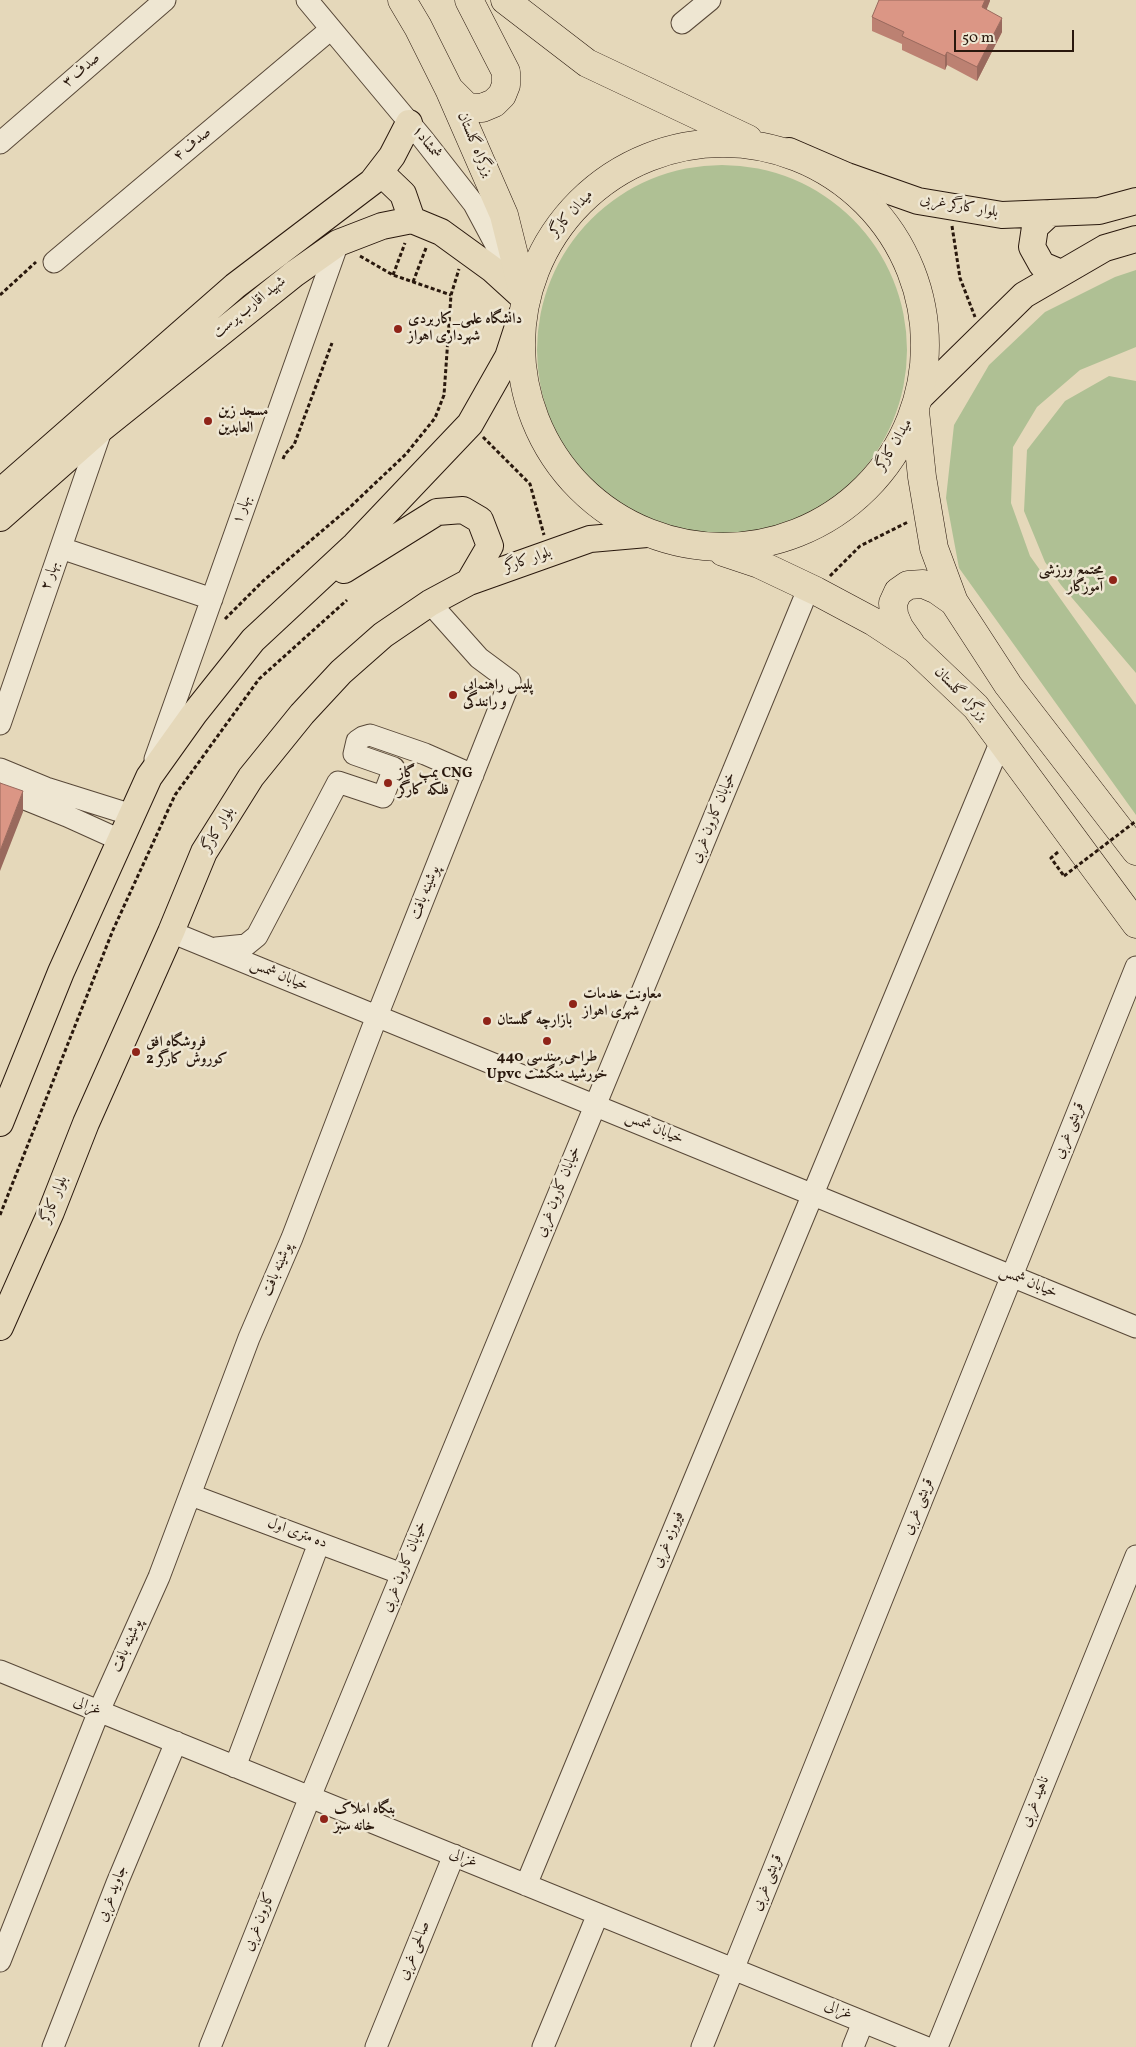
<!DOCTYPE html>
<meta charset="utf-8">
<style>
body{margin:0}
#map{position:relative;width:1136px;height:2047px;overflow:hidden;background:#e5d8ba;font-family:Vollkorn,serif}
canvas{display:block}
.scale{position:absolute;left:954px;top:30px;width:120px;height:22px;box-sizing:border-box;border:2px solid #29180d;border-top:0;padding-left:6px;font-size:15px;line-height:18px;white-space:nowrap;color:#29180d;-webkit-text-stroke:4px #eee6d2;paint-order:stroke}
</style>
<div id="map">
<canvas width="1136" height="2047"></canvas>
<div class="scale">50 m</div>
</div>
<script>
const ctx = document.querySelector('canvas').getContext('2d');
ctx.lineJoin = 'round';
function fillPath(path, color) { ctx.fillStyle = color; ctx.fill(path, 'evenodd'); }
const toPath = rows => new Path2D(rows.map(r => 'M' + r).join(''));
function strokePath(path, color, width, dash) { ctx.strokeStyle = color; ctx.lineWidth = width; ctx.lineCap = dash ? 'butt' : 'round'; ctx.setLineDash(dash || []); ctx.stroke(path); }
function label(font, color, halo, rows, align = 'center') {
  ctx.font = font + ' Vollkorn,Amiri,serif'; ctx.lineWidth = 5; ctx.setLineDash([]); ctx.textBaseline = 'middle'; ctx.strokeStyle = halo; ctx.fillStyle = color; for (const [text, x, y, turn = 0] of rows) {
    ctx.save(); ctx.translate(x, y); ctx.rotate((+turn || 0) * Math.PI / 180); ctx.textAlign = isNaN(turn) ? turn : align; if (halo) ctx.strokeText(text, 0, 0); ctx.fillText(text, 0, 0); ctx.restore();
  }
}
fillPath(toPath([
 '537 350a185 185 0 1 1 370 0a185 185 0 1 1-370 0Z',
 [1136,270,1136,347,1080,370,1037,407,1013,447,1011,503,1030,556,1136,705,1136,815,959,568,946,498,954,425,989,365,1045,312,1115,277],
 [1109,376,1136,381,1136,673,1061,585,1045,562,1024,511,1027,450,1065,401]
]), '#afc094');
const minor = toPath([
 [307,0,423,139,474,204,512,275],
 [682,23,710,0],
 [0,143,165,0],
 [54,262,331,29],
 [61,548,212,599],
 [0,724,102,428],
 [155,759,338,243],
 [0,769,46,788,132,815],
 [0,789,67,816,120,840],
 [171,932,1136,1327],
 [216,948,246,945,257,936,338,782,383,797,394,768,354,754,357,741,363,737,370,735,425,754,473,775],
 [191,1495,402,1574],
 [0,1671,925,2047],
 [235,1767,319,1543],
 [526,1885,1001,741],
 [0,1961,99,1711,159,1577,249,1338,292,1238,377,1016,510,681,479,658,430,603],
 [53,2047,117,1883,176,1742],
 [210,2047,310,1797,809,587],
 [376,2047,454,1855],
 [543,2047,598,1914],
 [702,2047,1136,967],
 [853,2047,863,2022],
 [937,2047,1136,1556]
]);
const major = toPath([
 [789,151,847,176,918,201,1002,215,1099,211,1136,201],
 [380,172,403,194,412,220],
 [1050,213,1035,227,1032,247,1042,265,1061,273],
 [920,397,1024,295,1105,248,1136,239],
 [0,492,235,286,372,182,392,156,409,123],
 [0,518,102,428,294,274,338,243,382,226,412,220,441,232,492,269,525,299],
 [344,570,437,512,463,510,480,520,490,546,469,582],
 [0,1123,61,972,149,777,194,714,253,640,355,545,470,424,508,357,522,314],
 [0,1327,51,1212,86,1123,171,932,204,852,251,777,302,714,341,672,383,635,430,603,469,582,590,539,647,534]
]);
const highway = toPath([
 [402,0,418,27,449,89,504,215,525,299],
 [505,0,587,63,748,139],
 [449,89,467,107,482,108,494,103,502,95,506,85,506,72,469,0],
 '521 345a202 202 0 1 1 404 0a202 202 0 1 1-404 0Z',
 [915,411,922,477,934,548,954,602,1008,685,1136,851],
 [723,552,759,564,816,591,874,622,915,649,976,707,1136,924],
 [911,644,899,627,894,615,893,603,898,592,908,585,923,584,937,590,954,602]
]);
strokePath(minor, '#584838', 23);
strokePath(major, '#29180d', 28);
strokePath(highway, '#29180d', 29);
strokePath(toPath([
 [952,226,960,278,975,317],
 [360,256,393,275,451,295],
 [393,275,405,243],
 [413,282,426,248],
 [0,295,36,262],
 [483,437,530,484,544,535],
 [283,459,285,454,294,445,332,343],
 [830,576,860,546,908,522],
 [225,619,263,581,349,508,406,454,435,418,444,395,451,295,459,269],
 [1058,852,1051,858,1064,876],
 [0,1215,113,930,175,795,259,679,347,600]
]), '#29180d', 3, [4, 2.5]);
strokePath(minor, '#eee6d2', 21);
strokePath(major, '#e5d8ba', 26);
strokePath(highway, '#e5d8ba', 28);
strokePath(toPath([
 [1064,876,1136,821]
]), '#29180d', 3, [4, 2.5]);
fillPath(toPath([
 [990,0,986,10,1002,32,977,81,947,65,945,70,902,50,902,44,872,31,872,17]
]), '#bc8172');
fillPath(toPath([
 [985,0,990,0,990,1,982,21,982,7],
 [1002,18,1002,32,977,81,977,67],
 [947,52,947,65,945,70,945,56],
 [23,791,23,812,0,871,0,851]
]), '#99695d');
const building = toPath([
 [879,0,985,0,982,7,1002,18,977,67,947,52,945,56,902,36,904,32,872,17,879,0],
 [0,783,23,791,0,851,0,783]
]);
fillPath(building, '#db9685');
strokePath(building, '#99695d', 1);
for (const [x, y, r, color] of [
 [398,329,5,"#8f2418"],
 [208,421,5,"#8f2418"],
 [1113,580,5,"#8f2418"],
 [453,695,5,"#8f2418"],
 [388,783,5,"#8f2418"],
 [573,1004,5,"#8f2418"],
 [487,1021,5,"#8f2418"],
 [547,1041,5,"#8f2418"],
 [136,1052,5,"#8f2418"],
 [324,1819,5,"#8f2418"]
]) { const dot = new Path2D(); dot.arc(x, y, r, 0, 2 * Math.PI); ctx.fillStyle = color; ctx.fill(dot); strokePath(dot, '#eee6d2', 2); }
label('15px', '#29180d', '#eee6d2', [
 ["صدف ۳",82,71,-41],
 ["شمشاد۱",426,143,51],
 ["صدف ۴",193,145,-40],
 ["بزرگراه گلستان",474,145,67],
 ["بلوار کارگر غربی",959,207,10],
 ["میدان کارگر",572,214,-48],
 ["شهید اقارب پرست",250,308,-39],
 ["میدان کارگر",895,445,-59],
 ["بهار ۱",243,510,-70],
 ["بلوار کارگر",528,561,-19],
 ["بهار ۲",51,576,-71],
 ["بزرگراه گلستان",960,695,46],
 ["خیابان کارون غربی",714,818,-68],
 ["بلوار کارگر",219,830,-59],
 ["پوشینه بافت",426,893,-68],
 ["خیابان شمس",279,976,22],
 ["خیابان شمس",654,1129,22],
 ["قریشی غربی",1070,1131,-68],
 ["خیابان کارون غربی",559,1192,-68],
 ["بلوار کارگر",55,1200,-68],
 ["پوشینه بافت",278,1270,-67],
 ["خیابان شمس",1028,1283,22],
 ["قریشی غربی",919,1507,-68],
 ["ده متری اول",297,1534,20],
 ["فیروزه غربی",669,1540,-67],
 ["خیابان کارون غربی",405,1567,-68],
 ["پوشینه بافت",128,1646,-66],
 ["غزالی",87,1707,22],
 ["ناهید غربی",1036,1802,-68],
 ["غزالی",463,1859,22],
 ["قریشی غربی",768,1883,-68],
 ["جاوید غربی",113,1894,-69],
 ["کارون غربی",260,1922,-68],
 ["صالحی غربی",415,1951,-68],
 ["غزالی",838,2011,22]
]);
label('bold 15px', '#29180d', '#eee6d2', [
 ["دانشگاه علمی_کاربردی",408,320],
 ["شهرداری اهواز",408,337],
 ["مسجد زین",218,412],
 ["العابدین",218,429],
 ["مجتمع ورزشی",1103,571,"right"],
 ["آموزگار",1103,588,"right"],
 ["پلیس راهنمایی",463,686],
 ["و رانندگی",463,703],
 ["پمپ گاز CNG",398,774],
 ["فلکه کارگر",398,791],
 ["معاونت خدمات",583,995],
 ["شهری اهواز",583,1012],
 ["بازارچه گلستان",497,1021],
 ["فروشگاه افق",146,1043],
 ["کوروش کارگر 2",146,1060],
 ["طراحی مهندسی 440",547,1058,"center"],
 ["Upvc خورشید مُنگشت",547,1075,"center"],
 ["بنگاه املاک",334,1810],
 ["خانه سبز",334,1827]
], 'left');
</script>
